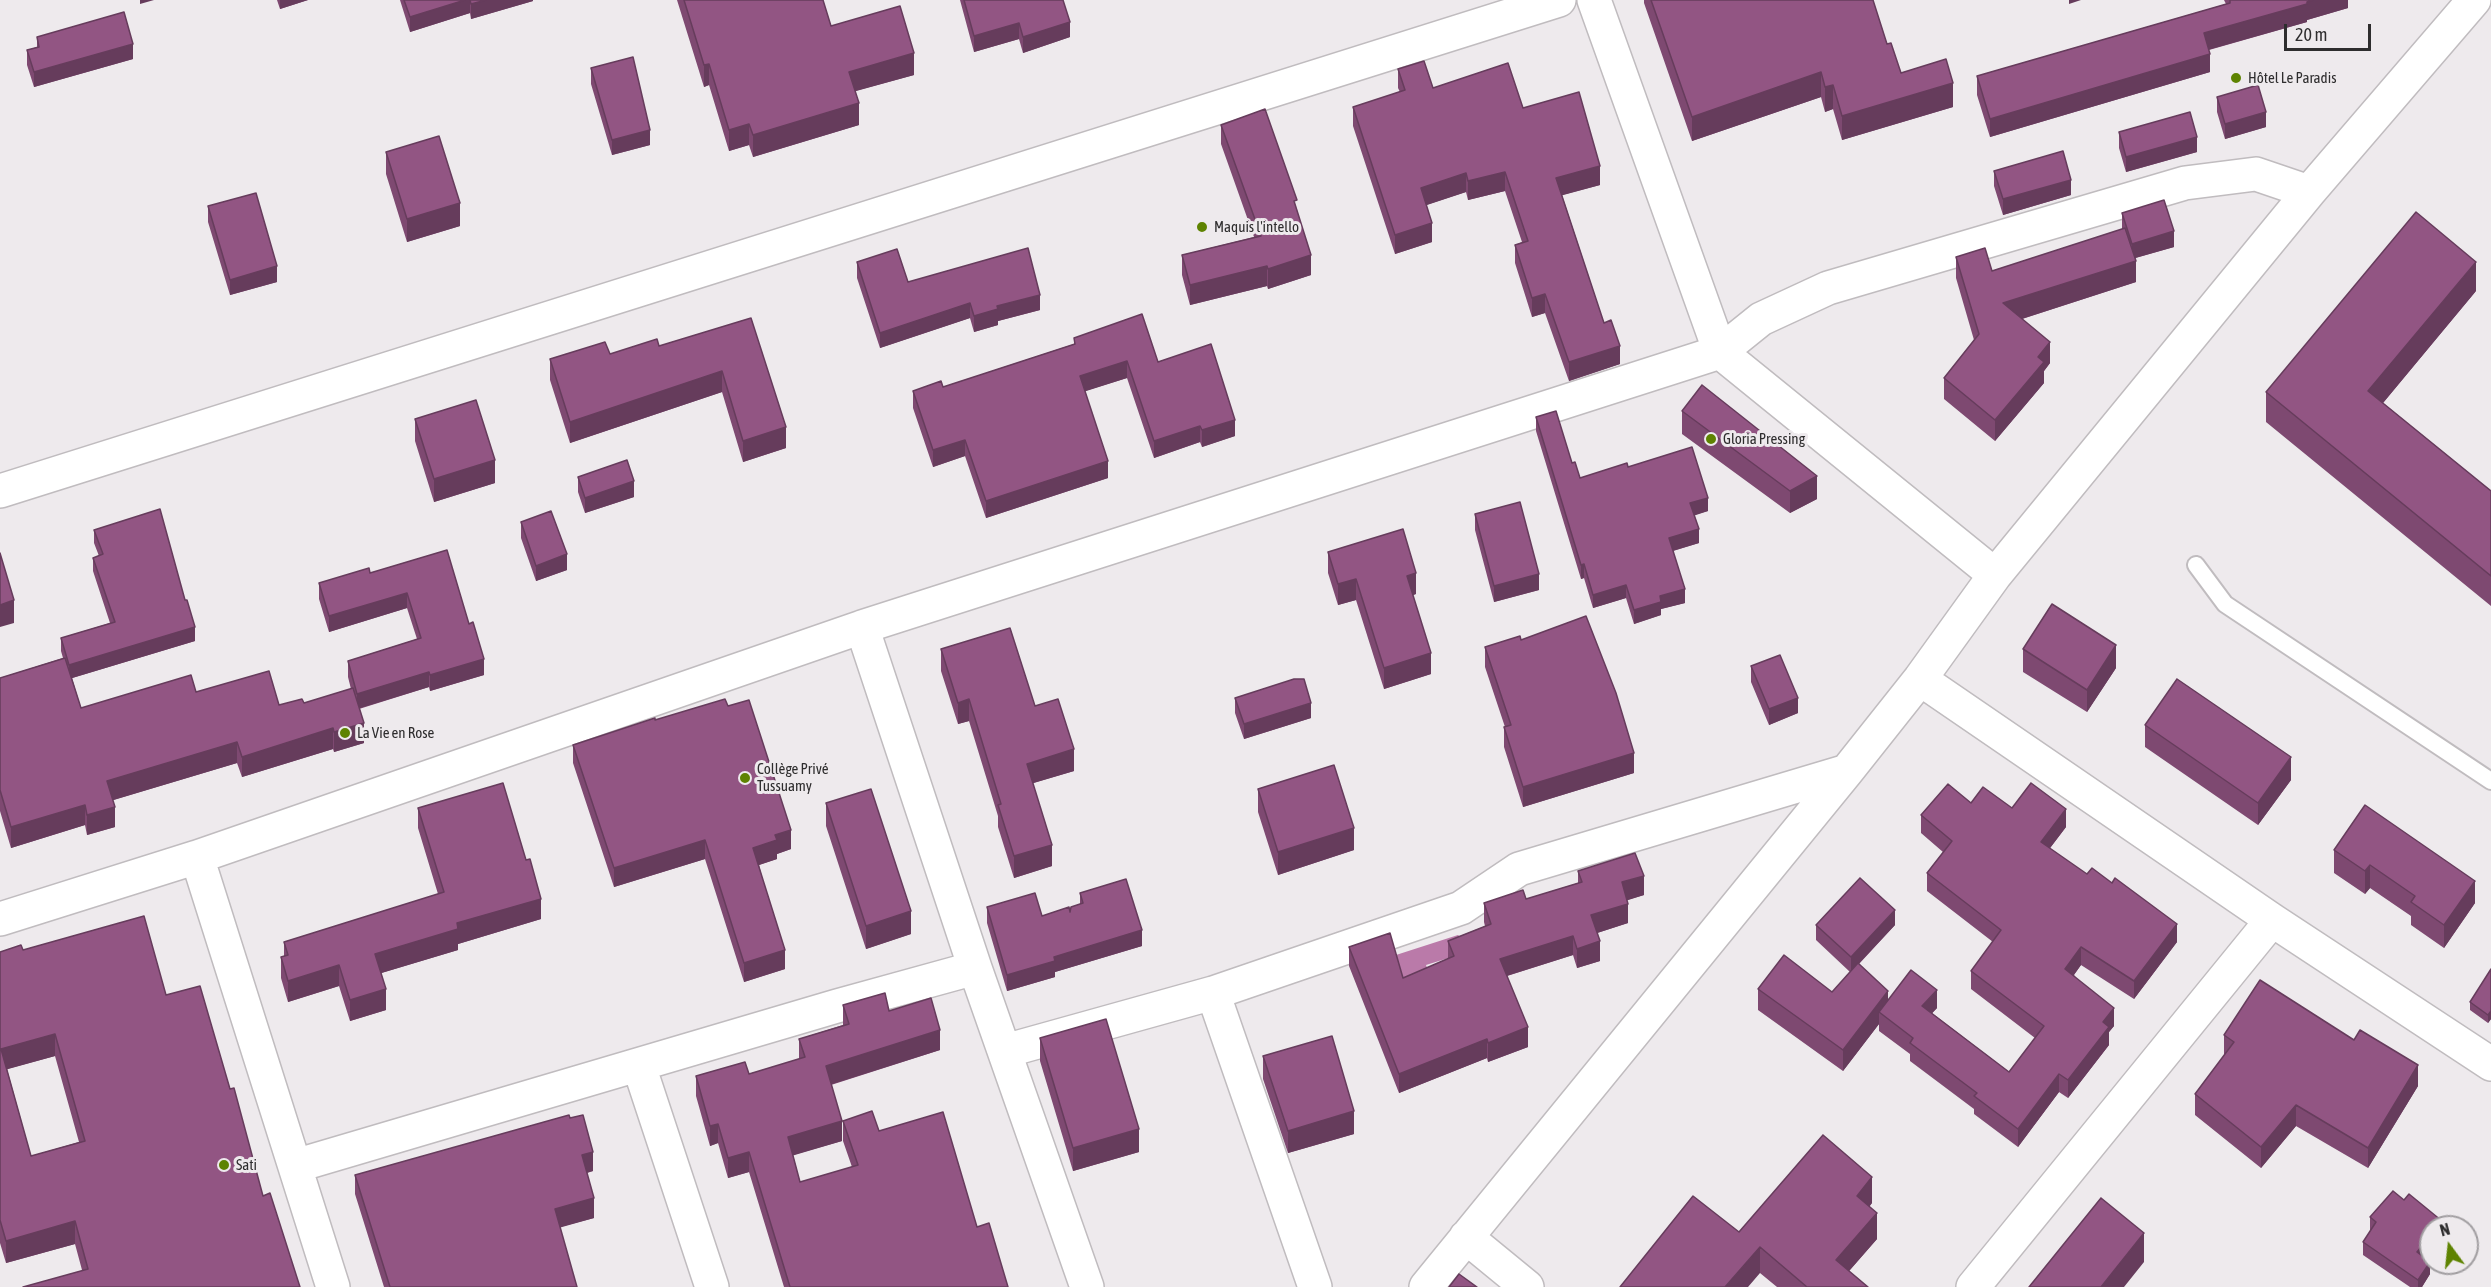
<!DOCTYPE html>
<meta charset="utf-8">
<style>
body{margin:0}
#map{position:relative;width:2491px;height:1287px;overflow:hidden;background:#eeeaed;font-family:"Asap Condensed",sans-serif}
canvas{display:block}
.north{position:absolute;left:2419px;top:1215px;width:60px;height:60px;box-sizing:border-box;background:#eeeaed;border:2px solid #a19ea1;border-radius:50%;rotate:345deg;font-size:16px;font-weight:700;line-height:24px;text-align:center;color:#2e2d2e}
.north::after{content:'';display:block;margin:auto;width:21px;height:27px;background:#5e8301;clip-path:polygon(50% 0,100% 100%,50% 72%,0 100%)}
.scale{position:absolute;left:2284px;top:24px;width:87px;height:27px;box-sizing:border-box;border:3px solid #2e2d2e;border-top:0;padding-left:8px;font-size:18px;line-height:21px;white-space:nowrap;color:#2e2d2e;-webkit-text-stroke:4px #eeeaed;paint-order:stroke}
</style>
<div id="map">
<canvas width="2491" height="1287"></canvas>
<div class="north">N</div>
<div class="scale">20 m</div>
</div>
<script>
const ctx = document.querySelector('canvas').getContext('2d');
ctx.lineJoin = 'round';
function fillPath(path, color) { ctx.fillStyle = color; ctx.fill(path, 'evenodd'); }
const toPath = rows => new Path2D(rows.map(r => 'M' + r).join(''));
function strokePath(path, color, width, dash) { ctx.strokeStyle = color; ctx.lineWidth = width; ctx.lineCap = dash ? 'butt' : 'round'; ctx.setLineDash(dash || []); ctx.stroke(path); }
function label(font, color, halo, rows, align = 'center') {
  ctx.font = font + ' "Asap Condensed",sans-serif'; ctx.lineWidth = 6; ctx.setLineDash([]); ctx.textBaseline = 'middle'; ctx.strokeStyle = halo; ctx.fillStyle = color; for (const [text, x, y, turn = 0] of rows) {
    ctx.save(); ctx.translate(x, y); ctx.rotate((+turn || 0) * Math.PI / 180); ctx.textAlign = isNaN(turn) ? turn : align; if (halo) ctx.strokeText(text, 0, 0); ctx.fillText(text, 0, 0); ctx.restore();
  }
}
fillPath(toPath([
 [1458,935,1470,944,1455,956,1426,965,1433,983,1407,991,1396,955]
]), '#ba7aa9');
const service = toPath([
 [2196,565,2225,604,2491,781]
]);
const minor = toPath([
 [1594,0,1720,352,1995,575],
 [0,491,1559,0],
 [862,627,975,968,1087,1287],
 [1920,679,2272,920,2491,1064],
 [197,857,333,1287],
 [0,919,197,857,862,627,1720,352,1761,319,1828,288,2185,183,2256,174,2309,192],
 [1213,993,1315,1287],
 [1005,1051,1213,993,1461,908,1519,869,1847,771],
 [639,1066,712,1287],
 [295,1166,837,1006,975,968],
 [1466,1237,1527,1287],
 [1426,1287,1847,771,1920,679,1995,575,2309,192,2474,0],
 [1973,1287,2272,920]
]);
strokePath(service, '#c0bcbf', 20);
strokePath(minor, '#c0bcbf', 36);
strokePath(service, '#fff', 16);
strokePath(minor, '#fff', 33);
fillPath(toPath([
 [277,0,308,0,280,9],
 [400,0,533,0,533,1,471,19,470,13,410,32],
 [677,0,823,0,831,26,914,75,855,91,859,125,753,157,749,145,729,151,709,85,704,87],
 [960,0,1063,0,1070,37,1023,53,1019,39,974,52],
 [1644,0,1873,0,1887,44,1901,73,1953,107,1842,140,1833,109,1825,112,1821,97,1692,141,1644,3],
 [2224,0,2348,0,2348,8,2307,20,2307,22,2209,50,2210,72,1990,137,1977,95,1977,76,2226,4],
 [37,37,133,59,34,87,27,65,27,50,37,47],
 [591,68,650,145,612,155,591,84],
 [1398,69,1433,88,1523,108,1600,185,1562,195,1604,323,1620,364,1569,381,1545,313,1532,317,1515,263,1515,245,1522,242,1505,191,1468,200,1466,192,1426,205,1432,242,1395,254,1353,126,1353,107,1400,92,1398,88],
 [2217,97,2266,127,2225,139,2217,112],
 [1221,125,1297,210,1311,275,1268,289,1267,286,1190,305,1182,275,1182,255,1254,237,1221,144],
 [2119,132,2197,152,2126,172,2119,148],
 [386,152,460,226,407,242,386,174],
 [1994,171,2071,195,2003,215,1994,186],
 [208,206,277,282,230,295,208,222],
 [2122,213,2174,247,2135,258,2136,282,2022,319,2050,363,2044,371,2044,383,1995,441,1944,399,1944,378,1974,340,1956,278,1956,257,1992,271,2122,229],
 [857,262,908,282,1040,310,998,321,998,325,974,332,970,318,880,348,857,278],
 [2476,291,2383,403,2491,491,2491,606,2266,422,2266,392],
 [751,318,786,448,743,462,722,392,570,443,550,380,550,359,610,354,659,346],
 [1074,338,1158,362,1235,436,1202,447,1200,442,1154,458,1127,378,1085,391,1108,478,986,518,965,456,933,467,913,408,913,391,943,387,1074,344],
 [1682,411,1817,499,1790,513,1682,434],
 [1536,417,1572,463,1580,478,1628,467,1708,511,1694,515,1699,543,1673,551,1685,603,1661,609,1661,615,1634,624,1626,598,1593,608,1584,578,1581,579,1536,431],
 [415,419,495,483,434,502,415,441],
 [578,477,634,497,585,513,578,492],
 [1475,514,1539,590,1494,602,1475,530],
 [521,522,567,570,536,581,521,538],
 [94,530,195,641,72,678,81,708,196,692,279,705,304,703,351,689,348,677,348,661,417,639,407,608,329,632,319,599,319,583,370,573,447,550,484,675,430,691,429,687,359,709,364,743,334,752,333,749,242,777,237,763,113,800,115,827,87,835,85,825,11,848,0,811,0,678,63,658,61,651,61,638,110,623,93,571,93,558,99,556,94,543],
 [1328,552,1416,594,1413,595,1431,674,1384,689,1356,600,1338,605,1328,573],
 [1521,640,1634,773,1523,807,1504,747,1504,727,1505,727,1485,667,1485,647],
 [941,649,1035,706,1074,771,1033,783,1052,866,1014,878,998,827,998,816,969,721,958,724,941,671],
 [2023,649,2116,668,2087,712,2023,672],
 [1751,666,1798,713,1769,725,1751,682],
 [1235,698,1311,718,1244,739,1235,713],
 [728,706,791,849,777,854,777,859,759,865,785,969,744,982,705,859,614,887,573,763,573,745,655,720],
 [2145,725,2291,780,2258,825,2145,747],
 [1258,789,1354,850,1278,875,1258,812],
 [826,803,911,934,866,949,826,826],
 [418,808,541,919,458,944,458,950,381,973,386,1010,350,1021,339,986,288,1002,281,978,281,957,284,956,284,942,438,894,418,828],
 [2012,808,2066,827,2050,848,2177,942,2134,999,2081,965,2074,975,2114,1026,2109,1032,2109,1045,2068,1098,2059,1092,2018,1147,1974,1114,1974,1109,1910,1061,1910,1054,1879,1031,1879,1024,1843,1071,1758,1010,1758,989,1832,992,1850,972,1816,940,1816,925,1895,925,1859,964,1888,1000,1937,1008,1932,1013,2009,1072,2035,1038,1971,989,1971,971,1993,942,1927,891,1927,873,1943,852,1921,833,1921,815],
 [2334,850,2475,903,2444,948,2411,925,2411,916,2370,888,2365,894,2334,873],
 [1578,871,1644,895,1627,900,1628,923,1597,933,1600,961,1577,968,1573,955,1507,976,1528,1047,1488,1062,1487,1058,1399,1093,1349,966,1349,947,1403,978,1448,959,1448,941,1485,926,1484,922,1484,903,1526,899,1578,883],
 [1080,893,1142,946,1055,972,1055,977,1007,991,987,923,987,907,1042,916,1070,912,1080,904],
 [23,950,166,995,230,1089,263,1196,300,1287,82,1270,75,1244,6,1263,0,1243,0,952],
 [55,1056,79,1142,31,1156,7,1069],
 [2491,969,2491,1019,2488,1023,2470,1010,2470,1002],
 [843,1005,889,1011,940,1050,831,1085,842,1141,793,1155,800,1182,852,1167,843,1141,843,1121,879,1131,977,1227,1008,1287,784,1287,749,1172,728,1178,718,1143,710,1146,696,1096,696,1076,749,1074,799,1059,799,1039,843,1025],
 [2224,1035,2354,1040,2418,1086,2368,1168,2296,1126,2261,1168,2195,1115,2195,1094,2224,1056],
 [1040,1038,1139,1152,1073,1171,1040,1061],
 [1263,1056,1354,1134,1288,1153,1263,1079],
 [593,1171,587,1173,594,1218,560,1227,577,1287,384,1287,355,1194,355,1175],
 [2404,1200,2442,1227,2431,1227,2431,1247,2423,1257,2430,1274,2422,1287,2410,1287,2363,1255,2363,1242,2371,1230,2370,1230,2370,1217],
 [1872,1203,1869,1207,1877,1239,1849,1271,1868,1287,1777,1287,1760,1273,1739,1232]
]), '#7e4971');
fillPath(toPath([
 [140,0,154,0,140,4],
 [280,0,308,0,280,9],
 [465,0,470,0,470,13,410,32,410,17],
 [486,0,533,0,533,1,471,19,471,4],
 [2069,0,2081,0,2069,4],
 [2313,0,2348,0,2348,8,2307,20,2307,22,2204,51,2204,33],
 [1070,22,1070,37,1023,53,1023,37],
 [1019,23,1019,39,974,52,974,36],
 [133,44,133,59,34,87,34,72],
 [914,53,914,75,849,93,849,72],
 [2210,54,2210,72,1990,137,1990,119],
 [709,64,709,85,704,87,704,65],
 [1821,72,1821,97,1692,141,1692,117],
 [1953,83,1953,107,1842,140,1842,116],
 [1833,85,1833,109,1825,112,1825,87],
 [859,103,859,125,753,157,753,135],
 [2266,112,2266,127,2225,139,2225,124],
 [749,124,749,145,729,151,729,130],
 [650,130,650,145,612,155,612,140],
 [2197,137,2197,152,2126,172,2126,157],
 [1600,166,1600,185,1556,197,1556,178],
 [1505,172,1505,191,1468,200,1468,181],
 [1466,173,1466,192,1421,207,1421,188],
 [2071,180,2071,195,2003,215,2003,199],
 [460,203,460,226,407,242,407,219],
 [1432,223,1432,242,1395,254,1395,235],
 [2174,231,2174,247,2132,259,2132,244],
 [1311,255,1311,275,1268,289,1268,269],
 [2136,261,2136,282,2003,325,2003,303],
 [2476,262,2476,291,2368,421,2368,391],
 [277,266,277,282,230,295,230,280],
 [1267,266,1267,286,1190,305,1190,285],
 [1545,294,1545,313,1532,317,1532,298],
 [1040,295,1040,310,998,321,998,325,974,332,974,316,997,306],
 [970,303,970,318,880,348,880,333],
 [2050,342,2050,363,2044,371,2044,383,1995,441,1995,420,2038,357],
 [1620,346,1620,364,1569,381,1569,362],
 [1127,361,1127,378,1080,393,1080,376],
 [722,371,722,392,570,443,570,422],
 [1235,420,1235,436,1202,447,1202,430],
 [1200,426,1200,442,1154,458,1154,441],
 [786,427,786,448,743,462,743,441],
 [965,440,965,456,933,467,933,450],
 [495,460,495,483,434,502,434,479],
 [1108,461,1108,478,986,518,986,501],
 [1817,476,1817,499,1790,513,1790,491],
 [634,481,634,497,585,513,585,498],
 [1708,498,1708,511,1690,517,1690,503],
 [1699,529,1699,543,1669,552,1669,538],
 [567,554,567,570,536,581,536,566],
 [1584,564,1584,578,1581,579,1581,565],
 [1416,573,1416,594,1407,597,1407,576],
 [1539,574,1539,590,1494,602,1494,586],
 [1356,579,1356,600,1338,605,1338,584],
 [1626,585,1626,598,1593,608,1593,595],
 [1685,589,1685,603,1661,609,1661,615,1634,624,1634,610,1660,596],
 [407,593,407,608,329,632,329,616],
 [14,600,14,623,0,627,0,605],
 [195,627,195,641,69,679,69,665],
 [2116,645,2116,668,2087,712,2087,690],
 [1431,653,1431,674,1384,689,1384,668],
 [484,659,484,675,430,691,430,675],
 [429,672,429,687,357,709,357,694],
 [1798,698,1798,713,1769,725,1769,709],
 [969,699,969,721,958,724,958,703],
 [1311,703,1311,718,1244,739,1244,724],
 [364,723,364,743,334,752,334,732],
 [333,728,333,749,242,777,242,757],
 [237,742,237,763,107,802,107,781],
 [1074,749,1074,771,1027,785,1027,764],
 [1634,753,1634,773,1523,807,1523,787],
 [2291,757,2291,780,2258,825,2258,803],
 [85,805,85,825,11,848,11,827],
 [115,807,115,827,87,835,87,815],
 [2066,809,2066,827,2041,860,2041,842],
 [1354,828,1354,850,1278,875,1278,852],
 [791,830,791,849,777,854,777,859,753,867,753,848,775,835],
 [705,840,705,859,614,887,614,868],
 [1052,845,1052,866,1014,878,1014,856],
 [2370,865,2370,888,2365,894,2365,871],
 [1644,876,1644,895,1622,902,1622,882],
 [2475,881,2475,903,2444,948,2444,925],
 [541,899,541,919,458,944,458,950,375,975,375,954,457,923],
 [1628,904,1628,923,1591,935,1591,915],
 [1895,910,1895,925,1851,972,1851,957],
 [911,911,911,934,866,949,866,926],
 [2177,924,2177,942,2134,999,2134,981],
 [1142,930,1142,946,1055,972,1055,977,1007,991,1007,975,1054,957],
 [1573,936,1573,955,1500,978,1500,959],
 [1600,941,1600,961,1577,968,1577,949],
 [2081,947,2081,965,2065,987,2065,969],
 [785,950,785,969,744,982,744,963],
 [339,965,339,986,288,1002,288,981],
 [386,989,386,1010,350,1021,350,1000],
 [1937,990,1937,1008,1922,1024,1922,1006],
 [1888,991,1888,1012,1879,1012,1879,1024,1843,1071,1843,1050],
 [2114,1008,2114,1026,2109,1032,2109,1045,2068,1098,2068,1080,2103,1022],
 [2491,1011,2491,1019,2488,1023,2488,1015],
 [1528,1027,1528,1047,1488,1062,1488,1043],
 [940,1030,940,1050,826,1086,826,1066],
 [55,1034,55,1056,1,1071,1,1049],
 [1487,1039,1487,1058,1399,1093,1399,1074],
 [2418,1065,2418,1086,2368,1168,2368,1148],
 [2059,1074,2059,1092,2018,1147,2018,1129],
 [2296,1105,2296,1126,2261,1168,2261,1147],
 [1354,1111,1354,1134,1288,1153,1288,1131],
 [842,1121,842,1141,788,1157,788,1137],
 [718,1124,718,1143,710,1146,710,1126],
 [1139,1129,1139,1152,1073,1171,1073,1148],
 [593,1152,593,1171,582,1174,582,1155],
 [749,1152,749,1172,728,1178,728,1158],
 [1872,1177,1872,1203,1857,1222,1857,1196],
 [594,1198,594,1218,555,1229,555,1209],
 [1877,1213,1877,1239,1836,1286,1836,1260],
 [75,1221,75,1244,6,1263,6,1241],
 [2144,1233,2144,1262,2124,1287,2101,1287],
 [2431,1235,2431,1247,2417,1265,2417,1252],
 [1760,1247,1760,1273,1748,1287,1725,1287],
 [2430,1262,2430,1274,2422,1287,2418,1287,2418,1280]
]), '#663c5c');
const building = toPath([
 [404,0,465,0,410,17,404,0],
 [470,0,486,0,471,4,470,0],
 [684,0,823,0,831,26,900,6,914,53,849,72,859,103,753,135,749,124,729,130,709,64,704,65,684,0],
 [964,0,1063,0,1070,22,1023,37,1019,23,974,36,964,0],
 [1651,0,1873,0,1887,44,1891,43,1901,73,1946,59,1953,83,1842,116,1833,85,1825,87,1821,72,1692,117,1651,0],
 [2230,0,2313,0,2307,2,2307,4,2204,33,2210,54,1990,119,1977,76,2230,3,2230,0],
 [124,12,133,44,34,72,27,50,39,47,37,37,124,12],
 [633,57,650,130,612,140,591,68,633,57],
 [1424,61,1433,88,1508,63,1523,108,1579,92,1600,166,1556,178,1604,323,1611,320,1620,346,1569,362,1545,294,1532,298,1515,245,1528,241,1505,172,1468,181,1466,173,1421,188,1432,223,1395,235,1353,107,1405,90,1398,69,1424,61],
 [2258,85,2266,112,2225,124,2217,97,2258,85],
 [1265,109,1297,200,1294,201,1311,255,1268,269,1267,266,1190,285,1182,255,1261,236,1221,125,1265,109],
 [2190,112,2197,137,2126,157,2119,132,2190,112],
 [439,136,460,203,407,219,386,152,439,136],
 [2063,151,2071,180,2003,199,1994,171,2063,151],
 [256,193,277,266,230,280,208,206,256,193],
 [2164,200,2174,231,2132,244,2122,213,2164,200],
 [2416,212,2476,262,2368,391,2491,491,2491,576,2266,392,2416,212],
 [2125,228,2136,261,2003,303,2050,342,2038,357,2044,362,1995,420,1944,378,1979,334,1956,257,1985,248,1992,271,2125,228],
 [1028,248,1040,295,997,306,998,309,974,316,970,303,880,333,857,262,897,249,908,282,1028,248],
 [1142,314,1158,362,1211,344,1235,420,1202,430,1200,426,1154,441,1127,361,1080,376,1108,461,986,501,965,440,933,450,913,391,941,381,943,387,1075,344,1074,338,1142,314],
 [751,318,786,427,743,441,722,371,570,422,550,359,605,342,610,354,657,339,659,346,751,318],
 [1702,385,1817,476,1790,491,1682,411,1702,385],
 [476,400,495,460,434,479,415,419,476,400],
 [1556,411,1572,463,1575,462,1580,478,1627,463,1628,467,1692,447,1708,498,1690,503,1699,529,1669,538,1685,589,1660,596,1661,602,1634,610,1626,585,1593,595,1584,564,1581,565,1536,417,1556,411],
 [627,460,634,481,585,498,578,477,627,460],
 [1520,502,1539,574,1494,586,1475,514,1520,502],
 [160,509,185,600,187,600,195,627,69,665,61,638,115,622,93,558,103,554,94,530,160,509],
 [551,511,567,554,536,566,521,522,551,511],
 [1403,529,1416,573,1407,576,1431,653,1384,668,1356,579,1338,584,1328,552,1403,529],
 [447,550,469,624,473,622,484,659,430,675,429,672,357,694,348,661,421,638,407,593,329,616,319,583,369,568,370,573,447,550],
 [0,553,14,600,0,605,0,553],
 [2052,604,2116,645,2087,690,2023,649,2052,604],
 [1586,616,1616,693,1634,753,1523,787,1504,727,1511,725,1485,647,1520,636,1521,640,1586,616],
 [1010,628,1035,706,1058,699,1074,749,1027,764,1052,845,1014,856,998,805,1001,804,969,699,958,703,941,649,1010,628],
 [1780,655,1798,698,1769,709,1751,666,1780,655],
 [65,658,81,708,191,675,196,692,269,671,279,705,302,699,304,703,353,688,364,723,334,732,333,728,242,757,237,742,107,781,115,807,87,815,85,805,11,827,0,790,0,678,65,658],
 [1294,679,1304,679,1311,703,1244,724,1235,698,1294,679],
 [2177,679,2291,757,2258,803,2145,725,2177,679],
 [725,699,728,706,749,700,791,830,775,835,777,840,753,848,785,950,744,963,705,840,614,868,573,745,655,718,655,720,725,699],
 [1334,765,1354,828,1278,852,1258,789,1334,765],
 [503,783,526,860,530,859,541,899,457,923,458,929,375,954,386,989,350,1000,339,965,288,981,281,957,288,955,284,942,444,892,418,808,503,783],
 [2031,783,2066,809,2041,842,2087,874,2092,868,2112,883,2115,878,2177,924,2134,981,2081,947,2065,969,2114,1008,2103,1022,2109,1027,2068,1080,2059,1074,2018,1129,1974,1096,1977,1093,1910,1043,1913,1038,1879,1012,1911,970,1937,990,1922,1006,2009,1072,2044,1026,1971,971,2001,930,1927,873,1952,841,1921,815,1948,784,1971,803,1983,787,2012,808,2031,783],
 [871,789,911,911,866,926,826,803,871,789],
 [2365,805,2475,881,2444,925,2411,902,2415,896,2370,865,2365,871,2334,850,2365,805],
 [1635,853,1644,876,1622,882,1628,904,1591,915,1600,941,1577,949,1573,936,1500,959,1528,1027,1488,1043,1487,1039,1399,1074,1349,947,1390,933,1403,978,1454,956,1448,941,1491,924,1484,903,1523,890,1526,899,1582,882,1578,871,1635,853],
 [1860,878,1895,910,1851,957,1816,925,1860,878],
 [1126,879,1142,930,1054,957,1055,961,1007,975,987,907,1035,893,1042,916,1069,907,1070,912,1071,907,1083,903,1080,893,1126,879],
 [144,916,166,995,200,986,230,1089,234,1088,263,1196,270,1193,300,1287,23,1287,88,1269,75,1221,6,1241,0,1220,0,952,21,945,23,950,144,916],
 [55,1034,85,1141,31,1156,1,1049,55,1034],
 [1784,955,1832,992,1858,963,1888,991,1843,1050,1758,989,1784,955],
 [2491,969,2491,1011,2488,1015,2470,1002,2491,969],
 [2260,980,2354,1040,2360,1030,2418,1065,2368,1148,2296,1105,2261,1147,2195,1094,2234,1042,2224,1035,2260,980],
 [885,993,889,1011,931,998,940,1030,826,1066,842,1121,788,1137,800,1182,858,1165,843,1121,872,1111,879,1131,943,1112,977,1227,989,1223,1008,1287,790,1287,749,1152,728,1158,718,1124,710,1126,696,1076,745,1062,749,1074,805,1057,799,1039,849,1024,843,1005,885,993],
 [1106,1019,1139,1129,1073,1148,1040,1038,1106,1019],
 [1332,1036,1354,1111,1288,1131,1263,1056,1332,1036],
 [569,1115,570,1118,583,1115,593,1152,582,1155,594,1198,555,1209,577,1287,390,1287,355,1175,569,1115],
 [1823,1135,1872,1177,1857,1196,1877,1213,1836,1260,1868,1287,1807,1287,1760,1247,1725,1287,1620,1287,1693,1196,1739,1232,1823,1135],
 [2393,1191,2404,1200,2409,1194,2442,1221,2438,1227,2431,1227,2431,1235,2417,1252,2430,1262,2418,1280,2363,1242,2376,1222,2370,1217,2393,1191],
 [2101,1198,2144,1233,2101,1287,2029,1287,2101,1198],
 [1459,1274,1477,1287,1449,1287,1459,1274]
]);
fillPath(building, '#925583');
strokePath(building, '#663c5c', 1.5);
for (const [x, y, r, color] of [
 [2236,78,6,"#5e8301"],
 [1202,227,6,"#5e8301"],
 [1711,439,6,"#5e8301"],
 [345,733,6,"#5e8301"],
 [745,778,6,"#5e8301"],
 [224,1165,6,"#5e8301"]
]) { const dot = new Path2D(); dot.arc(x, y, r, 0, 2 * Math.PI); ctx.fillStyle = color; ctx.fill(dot); strokePath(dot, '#eeeaed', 2); }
label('15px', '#2e2d2e', '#eeeaed', [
 ["Hôtel Le Paradis",2248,78],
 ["Maquis l'intello",1214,227],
 ["Gloria Pressing",1723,439],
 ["La Vie en Rose",357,733],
 ["Collège Privé",757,769],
 ["Tussuamy",757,786],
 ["Sati",236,1165]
], 'left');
</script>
